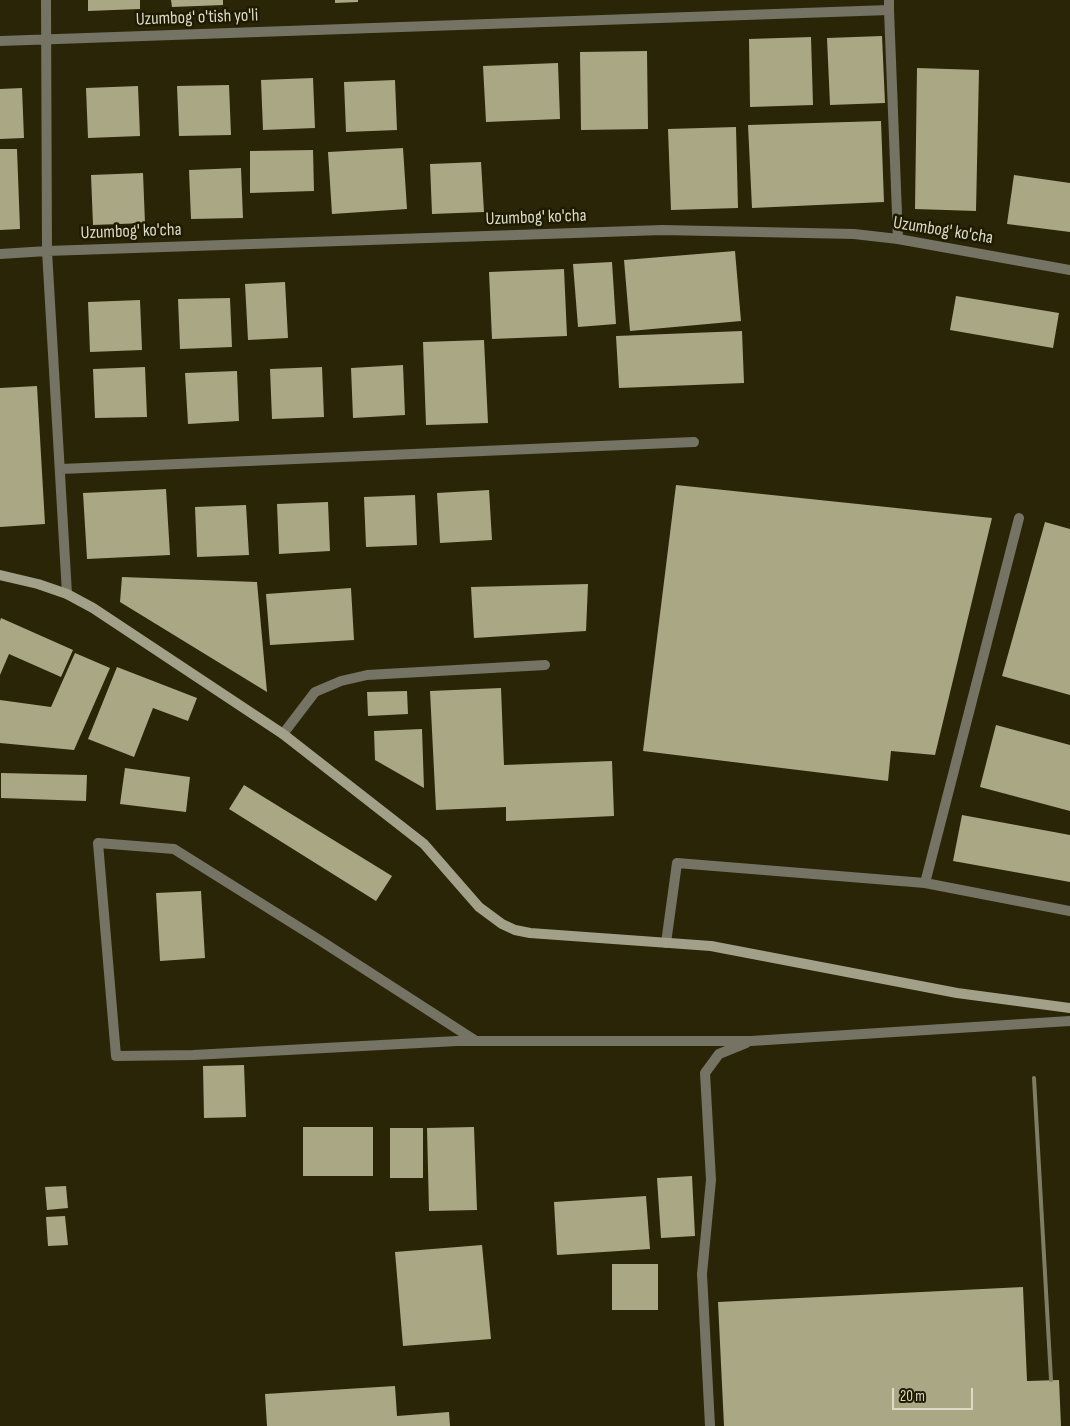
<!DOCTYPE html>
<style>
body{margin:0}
#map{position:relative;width:1070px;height:1426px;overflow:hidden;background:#292506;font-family:"Sofia Sans Condensed",sans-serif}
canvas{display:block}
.scale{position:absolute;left:892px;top:1388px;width:81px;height:22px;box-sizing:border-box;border:2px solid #dcdac9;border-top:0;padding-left:6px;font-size:15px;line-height:18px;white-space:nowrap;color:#dcdac9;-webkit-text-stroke:4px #1f1b00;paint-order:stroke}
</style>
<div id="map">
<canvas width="1070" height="1426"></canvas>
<div class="scale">20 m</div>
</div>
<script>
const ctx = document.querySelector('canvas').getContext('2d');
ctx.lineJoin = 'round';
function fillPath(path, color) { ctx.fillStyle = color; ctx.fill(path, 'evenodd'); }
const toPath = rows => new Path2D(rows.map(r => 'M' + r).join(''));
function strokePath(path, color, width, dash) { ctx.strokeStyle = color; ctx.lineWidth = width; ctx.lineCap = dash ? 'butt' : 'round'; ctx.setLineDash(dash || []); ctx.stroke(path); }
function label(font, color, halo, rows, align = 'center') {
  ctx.font = font + ' "Sofia Sans Condensed",sans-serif'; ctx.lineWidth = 5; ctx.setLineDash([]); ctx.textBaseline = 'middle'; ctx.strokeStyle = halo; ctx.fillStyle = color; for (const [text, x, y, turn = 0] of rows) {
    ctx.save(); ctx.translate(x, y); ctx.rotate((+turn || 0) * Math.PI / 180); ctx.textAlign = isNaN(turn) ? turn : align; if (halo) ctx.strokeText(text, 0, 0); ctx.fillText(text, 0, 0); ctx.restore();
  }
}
fillPath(toPath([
 [88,0,140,0,140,9,88,11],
 [171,0,223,0,223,5,172,7],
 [335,0,358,0,358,2,335,3],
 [882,36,885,103,830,105,827,38],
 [811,37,813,105,750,107,749,39],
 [647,51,648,129,581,130,580,52],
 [558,63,560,119,486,122,483,66],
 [917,68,979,70,976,211,915,209],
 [313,78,315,128,263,130,261,80],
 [395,80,397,130,346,132,344,82],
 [229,85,231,135,179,136,177,86],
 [138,86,140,136,88,138,86,88],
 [22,88,24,138,0,139,0,89],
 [881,121,884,202,752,208,748,125],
 [736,127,738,208,671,210,668,129],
 [403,148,407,209,332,214,328,152],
 [0,149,17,149,20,229,0,230],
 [313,150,314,191,250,193,250,151],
 [481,162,484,212,432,214,430,164],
 [241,168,243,218,191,219,189,170],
 [143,173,145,223,93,225,91,175],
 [1014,175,1070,183,1070,232,1007,224],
 [735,251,741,321,630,331,624,260],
 [612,262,616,324,578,327,573,264],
 [564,269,567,336,492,339,489,272],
 [285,282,288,338,248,340,245,284],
 [956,296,1059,313,1053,348,950,330],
 [230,298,232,347,180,349,178,299],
 [140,300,142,350,90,352,88,302],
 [742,331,744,383,619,388,616,336],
 [484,340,488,423,426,425,423,342],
 [403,365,405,415,353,418,351,368],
 [145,367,147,417,95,418,93,369],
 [322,367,324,417,272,419,270,369],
 [237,371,239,421,188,424,185,373],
 [37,386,45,524,0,527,0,388],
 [676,485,992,518,935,755,891,751,888,781,643,751],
 [166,489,170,555,87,559,83,493],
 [489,490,492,540,440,543,437,493],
 [415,495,417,545,366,547,364,497],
 [328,502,330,551,279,554,277,504],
 [246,505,249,555,197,557,195,507],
 [1045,522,1070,529,1070,695,1002,676],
 [122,577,257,582,267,692,120,602],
 [588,584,586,631,474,638,471,587],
 [351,588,354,640,270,645,266,594],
 [1,618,73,650,61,677,9,654,0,675,0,621],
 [75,653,110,668,74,750,0,743,0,700,51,707],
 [117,667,197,698,188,721,153,708,134,757,88,739],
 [501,688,504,765,612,761,614,816,506,821,506,807,436,810,430,691],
 [407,691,408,714,368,716,367,692],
 [996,725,1070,745,1070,811,980,787],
 [422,729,424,788,375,760,374,731],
 [125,768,190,777,186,812,120,804],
 [1,773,87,775,86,801,1,798],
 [244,785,392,876,376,901,229,809],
 [962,815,1070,835,1070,882,953,861],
 [201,891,205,958,160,961,156,893],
 [244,1065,246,1117,204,1118,203,1066],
 [303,1127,373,1127,373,1176,303,1176],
 [474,1127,477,1210,429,1211,427,1128],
 [390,1128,423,1128,423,1178,390,1178],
 [692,1176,695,1236,661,1238,657,1178],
 [66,1186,68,1208,47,1210,45,1187],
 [646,1196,650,1249,557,1255,554,1202],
 [65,1216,68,1245,48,1246,46,1217],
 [482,1245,491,1339,403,1346,395,1252],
 [612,1264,658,1264,658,1310,612,1310],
 [1023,1287,1027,1381,1059,1380,1061,1426,724,1426,718,1302],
 [395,1386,397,1416,449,1412,450,1426,267,1426,265,1394]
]), '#aaa785');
strokePath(toPath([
 [889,10,898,239],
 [283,734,315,692,341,681,367,675,545,665],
 [925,883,1019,518],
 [666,943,677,863,925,883,1070,911],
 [476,1041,321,941,174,849,98,843,116,1056,193,1055,457,1041,751,1041,1070,1021],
 [710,1426,702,1274,711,1180,705,1073,719,1054,746,1043]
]), '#747364', 10);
strokePath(toPath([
 [46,0,47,251,67,594],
 [0,41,889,10,889,0],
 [0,254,47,251,662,230,854,234,898,239,1070,270],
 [61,469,694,442]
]), '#747364', 10);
strokePath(toPath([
 [0,575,38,584,67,594,93,608,283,734,424,844,479,907,502,924,515,930,530,933,711,946,957,993,1070,1008]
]), '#a2a088', 10);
strokePath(toPath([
 [1034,1078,1051,1380]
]), '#807d65', 4);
label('18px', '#dcdac9', '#1f1b00', [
 ["Uzumbog' o'tish yo'li",197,18,-2],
 ["Uzumbog' ko'cha",536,218,-2],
 ["Uzumbog' ko'cha",943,231,9],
 ["Uzumbog' ko'cha",131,232,-2]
]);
</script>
